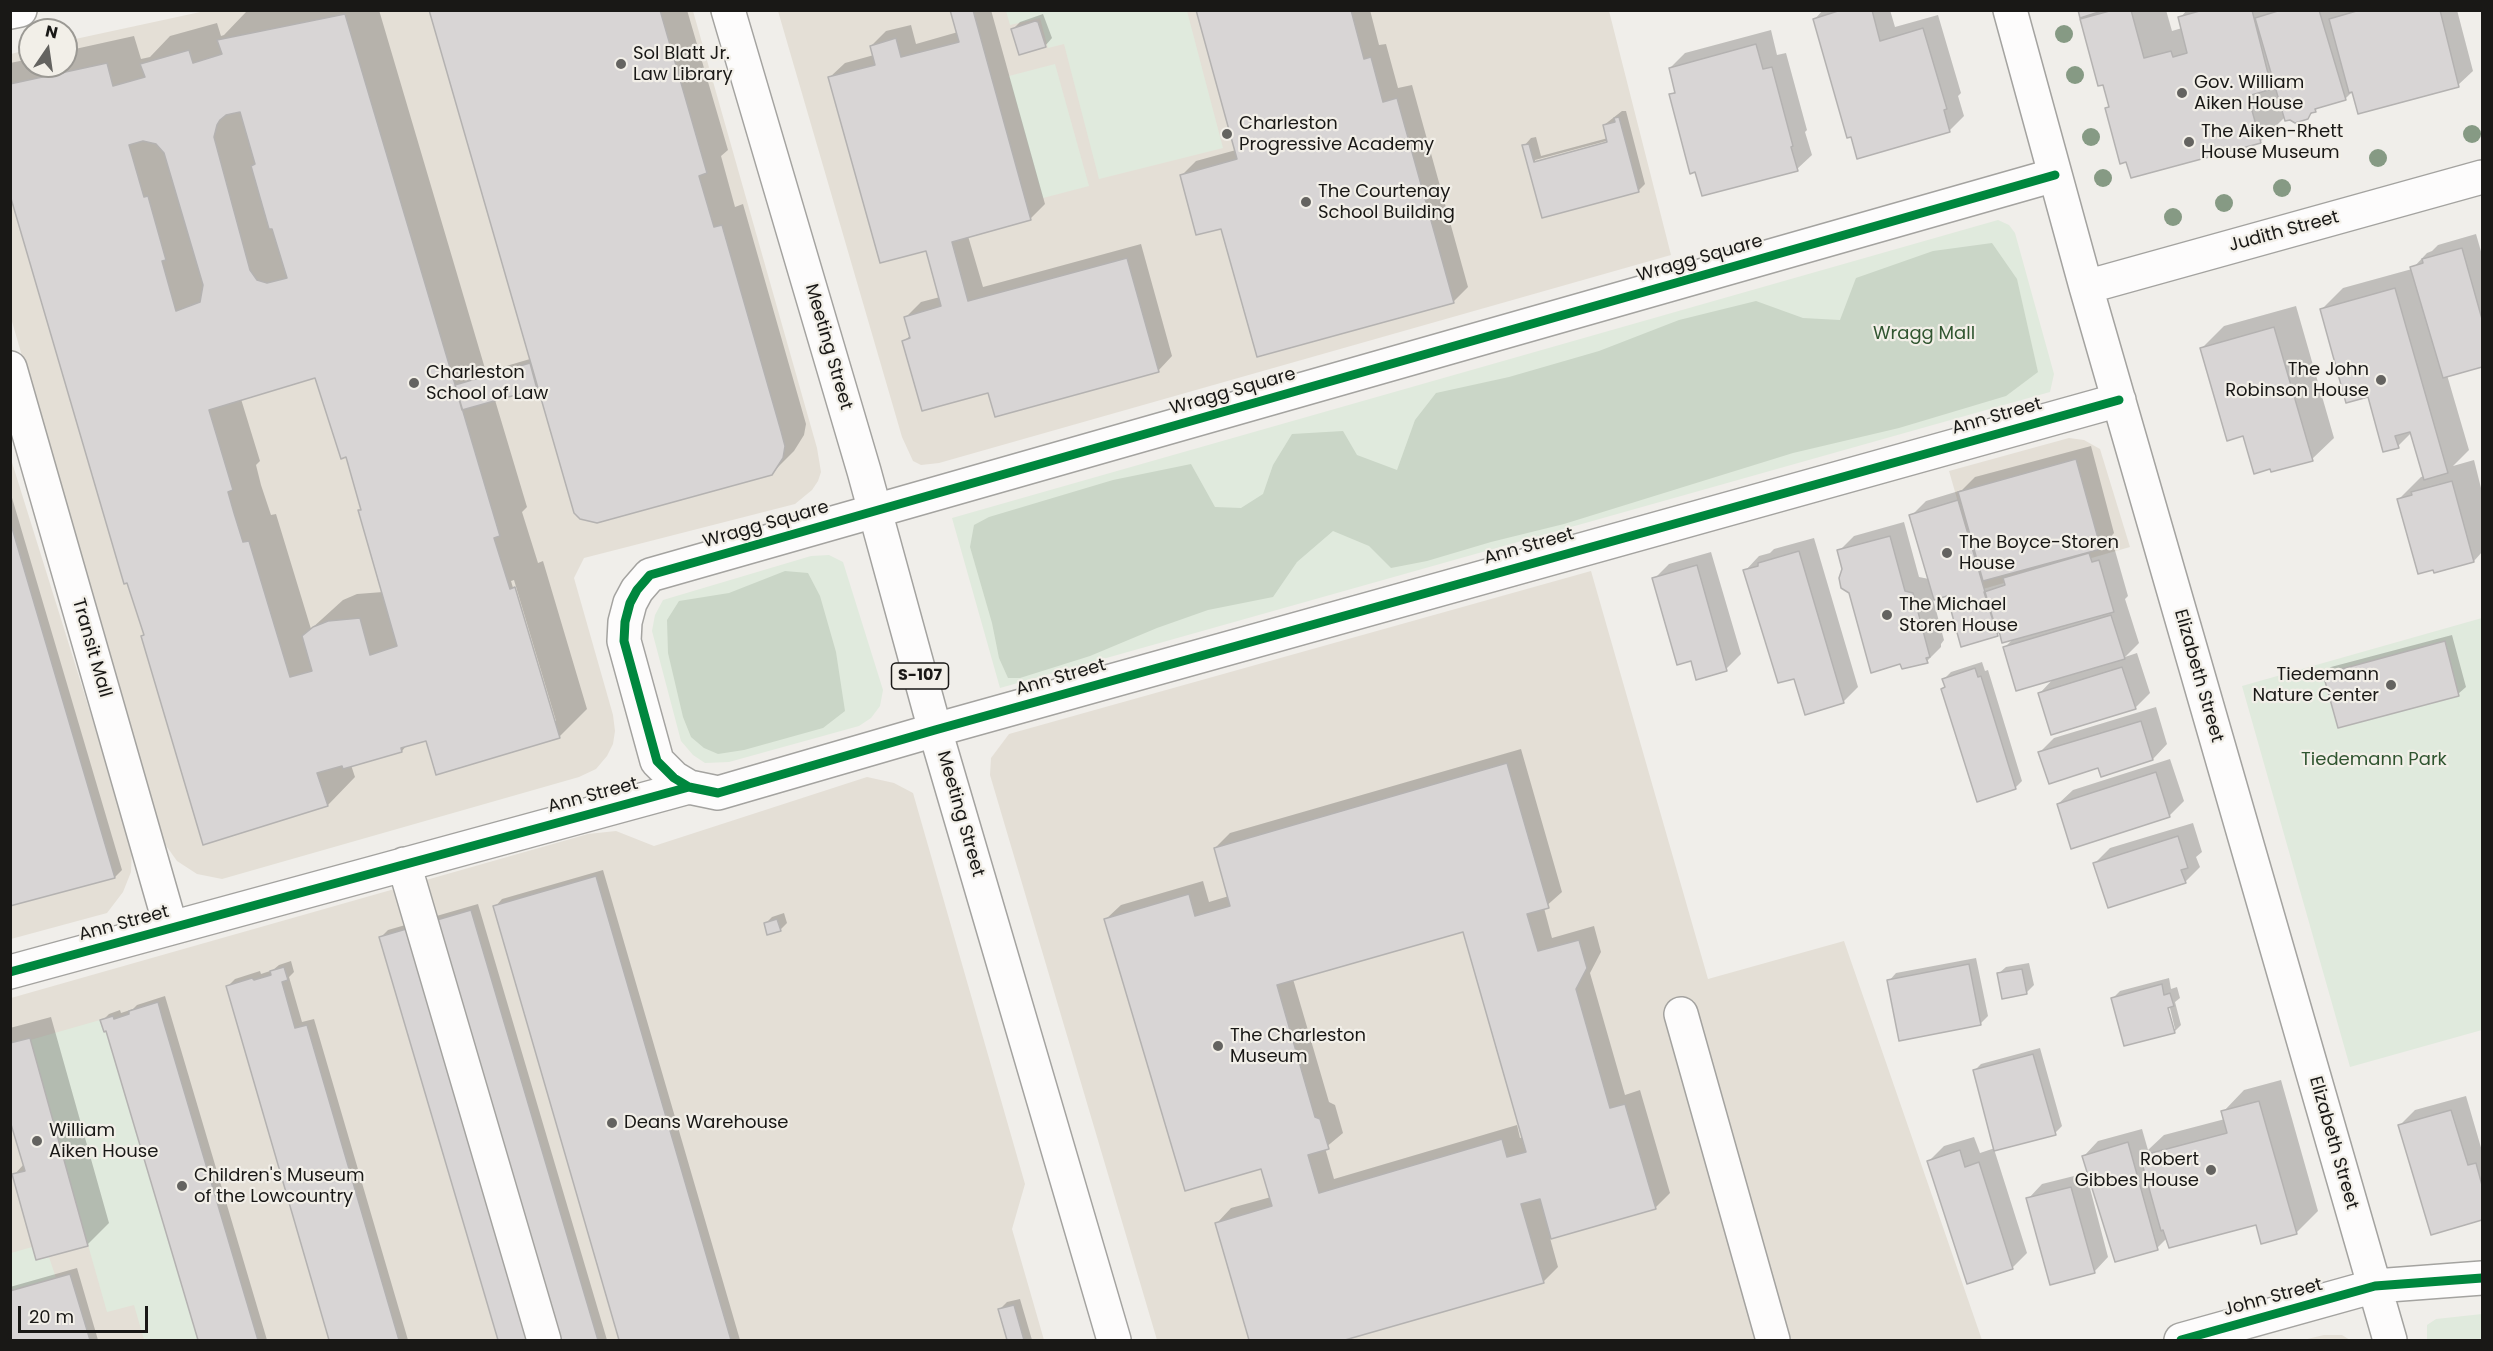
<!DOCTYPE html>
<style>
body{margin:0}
#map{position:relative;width:2493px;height:1351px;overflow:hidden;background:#f0eeea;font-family:Poppins,sans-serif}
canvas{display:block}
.frame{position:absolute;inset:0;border:12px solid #191816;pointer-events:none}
.north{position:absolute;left:18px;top:18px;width:60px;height:60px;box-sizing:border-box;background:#f2efe8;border:2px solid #9b9994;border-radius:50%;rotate:13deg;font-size:16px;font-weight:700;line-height:24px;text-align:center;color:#191816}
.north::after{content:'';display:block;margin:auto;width:21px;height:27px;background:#646360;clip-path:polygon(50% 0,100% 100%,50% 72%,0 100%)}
.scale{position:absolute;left:18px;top:1306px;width:130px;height:27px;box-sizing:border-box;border:3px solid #191816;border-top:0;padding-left:8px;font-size:18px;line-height:21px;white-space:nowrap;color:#191816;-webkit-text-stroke:4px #f2efe8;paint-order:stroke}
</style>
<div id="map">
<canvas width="2493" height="1351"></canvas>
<div class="frame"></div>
<div class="north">N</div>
<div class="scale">20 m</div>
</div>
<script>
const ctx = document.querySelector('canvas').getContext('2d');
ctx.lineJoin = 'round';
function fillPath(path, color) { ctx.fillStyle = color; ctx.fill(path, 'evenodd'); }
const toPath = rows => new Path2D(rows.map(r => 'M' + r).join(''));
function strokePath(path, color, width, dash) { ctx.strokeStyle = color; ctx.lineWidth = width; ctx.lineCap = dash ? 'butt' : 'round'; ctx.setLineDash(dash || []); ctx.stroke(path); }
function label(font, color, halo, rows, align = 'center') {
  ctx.font = font + ' Poppins,sans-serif'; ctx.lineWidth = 4.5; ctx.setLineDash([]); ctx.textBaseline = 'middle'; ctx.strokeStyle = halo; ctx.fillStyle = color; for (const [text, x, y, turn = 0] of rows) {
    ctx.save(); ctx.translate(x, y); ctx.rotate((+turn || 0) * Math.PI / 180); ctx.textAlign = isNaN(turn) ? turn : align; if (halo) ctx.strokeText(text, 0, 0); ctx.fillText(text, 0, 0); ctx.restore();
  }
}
fillPath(toPath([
 [1466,10,1609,11,1671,255,939,463,921,465,913,461,902,437,778,11],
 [205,11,693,11,817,448,821,472,818,481,812,490,795,504,584,558,574,578,613,715,615,731,613,744,607,756,596,769,579,777,222,879,197,874,177,861,162,840,11,318,11,54,30,49,30,66,66,66,66,41],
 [2069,438,2084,440,2100,449,2130,547,1983,589,1949,471],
 [10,456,132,846,131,872,123,892,107,913,11,939],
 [1591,571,1708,979,1844,941,1982,1340,1157,1340,990,775,991,758,1009,734],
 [867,777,894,783,913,793,1025,1184,1012,1229,1044,1340,11,1340,11,998,588,834,616,831,654,846],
 [2324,1335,2342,1335,2350,1340,2303,1340]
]), '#e4dfd6');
fillPath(toPath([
 [1006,11,1187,11,1223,148,1099,179,1064,44,1048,48,1040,18,1010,25],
 [1055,64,1089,186,1043,198,1009,76],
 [1998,220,2009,225,2015,233,2054,374,2050,392,1000,688,952,518],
 [829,555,843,562,883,690,880,706,871,718,859,726,729,762,705,763,693,755,681,741,652,631,655,615,663,600,811,556],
 [2482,618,2482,1030,2350,1067,2242,686],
 [100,1020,104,1032,106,1031,198,1340,144,1340,134,1305,107,1312,30,1040],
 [32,1247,36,1260,49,1257,56,1278,11,1291,11,1253],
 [2482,1314,2482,1340,2427,1340,2427,1325,2436,1319]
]), '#e0eadd');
fillPath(toPath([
 [1992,243,2017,279,2038,372,2006,396,1899,428,1793,453,1564,524,1491,542,1427,561,1391,568,1369,546,1333,531,1297,562,1273,597,1208,610,1157,628,1090,656,1020,678,1008,678,999,658,992,623,970,547,974,525,989,517,1113,480,1191,464,1215,507,1241,508,1263,494,1273,465,1292,434,1343,431,1357,455,1397,470,1415,420,1436,393,1509,377,1599,351,1679,320,1756,301,1803,318,1840,320,1856,278,1933,251],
 [785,571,808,573,820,596,836,652,845,711,823,728,744,750,718,754,704,748,691,737,683,717,668,653,667,620,679,601,729,593]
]), '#cad6c7');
fillPath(toPath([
 [256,10,379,10,486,372,530,359,430,10,687,10,728,150,721,156,735,207,743,204,806,424,804,435,794,451,772,473,538,386,495,400,527,507,522,512,538,563,543,561,587,709,559,737,427,740,407,745,402,751,351,765,355,777,328,805,142,637,145,634,10,190,10,63,30,59,30,66,66,66,66,51,134,36,141,59,150,57,170,36,217,23,221,36,224,35,246,12],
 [316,376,347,455,362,508,359,511,383,592,357,594,343,600,311,629,276,514,271,515,261,485,256,465,260,461,241,399],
 [514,580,556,721,553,721,511,581],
 [952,10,991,10,1045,204,1030,219,968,236,983,287,1141,244,1172,356,1158,371,989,391,904,341,911,335,906,317,921,302,940,297,927,249,830,77,845,63,874,55,871,46,886,31,911,25,916,44,958,32],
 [1197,10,1370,10,1379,45,1386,44,1398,88,1412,85,1468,287,1453,302,1222,227,1181,176,1196,161,1236,150],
 [1823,10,1890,10,1895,27,1938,15,1961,93,1958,96,1964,116,1950,130,1814,20],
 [2079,10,2166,10,2172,31,2182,28,2180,18,2187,10,2457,10,2473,71,2458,85,2353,91,2345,99,2320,106,2307,118,2285,117,2260,142,2107,109,2110,105,2081,20,2087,14],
 [1043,14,1052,38,1045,46,1013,29,1020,22],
 [1771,30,1777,55,1786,53,1807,130,1805,132,1812,155,1797,169,1671,95,1676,90,1670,68,1685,53],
 [1622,111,1626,111,1645,184,1638,191,1543,216,1524,146,1531,138,1536,137,1541,156,1608,138,1604,125],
 [1614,139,1615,142,1535,163,1535,160],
 [2476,234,2482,255,2482,365,2447,375,2469,450,2453,466,2474,460,2482,492,2482,552,2474,561,2399,499,2421,477,2425,476,2412,432,2398,446,2321,310,2343,288,2412,269,2427,253,2432,251,2438,245],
 [2296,306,2334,438,2312,459,2244,434,2202,348,2224,326],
 [2091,446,2114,533,2105,543,2106,549,2114,547,2128,596,2125,599,2139,643,2125,657,2137,653,2150,693,2135,708,2040,693,2054,678,2004,648,2013,639,2001,631,1997,635,1948,594,1933,599,1944,640,1941,644,1941,647,1927,661,1844,570,1839,551,1854,536,1904,522,1919,577,1929,579,1911,516,1926,501,1962,490,1975,477],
 [10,491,122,870,115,877,10,904],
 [1814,538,1858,687,1843,702,1795,677,1745,571,1759,556,1770,553,1774,549],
 [1711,552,1741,654,1726,669,1692,660,1654,579,1669,564],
 [2452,635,2466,687,2458,694,2324,674,2331,667],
 [1982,662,1985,671,1988,670,2022,781,2015,788,1943,689,1946,686,1944,679,1951,672],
 [2156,707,2167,744,2153,759,2099,766,2040,752,2054,738],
 [1521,749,1562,892,1544,908,1552,938,1594,926,1601,952,1590,973,1625,1095,1640,1090,1670,1193,1655,1208,1550,1238,1558,1267,1543,1282,1340,1340,1251,1340,1217,1223,1231,1208,1271,1197,1262,1167,1106,919,1121,905,1203,881,1209,902,1229,896,1215,848,1230,833],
 [1464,931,1523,1137,1520,1138,1517,1125,1334,1179,1325,1148,1343,1133,1335,1105,1329,1102,1293,979],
 [2170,759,2184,801,2169,816,2058,804,2073,790],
 [2193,823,2202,852,2196,857,2200,867,2185,882,2095,863,2110,848],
 [603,870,740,1340,621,1340,495,907,502,899],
 [478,904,607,1340,500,1340,381,937,388,930],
 [784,913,787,923,780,930,765,924,772,917],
 [1976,958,1988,1016,1981,1023,1889,981,1896,973],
 [291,961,294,972,289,977,302,1022,314,1019,408,1340,331,1340,228,986,235,979,260,971,261,974,273,970,279,965],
 [2029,963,2034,985,2027,992,1998,974,2006,967],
 [2169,978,2171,989,2177,987,2180,998,2175,1002,2181,1025,2174,1032,2113,998,2120,991],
 [2168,1000,2175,1029,2172,1029,2165,1001],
 [165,996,267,1340,200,1340,107,1029,102,1021,109,1014,120,1010,121,1013,133,1009,137,1005],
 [51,1017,109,1223,88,1244,37,1258,14,1175,24,1164,10,1116,10,1028],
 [2040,1048,2062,1126,2055,1133,1994,1149,2027,1253,2012,1268,1929,1161,1944,1146,1974,1137,1980,1153,1995,1148,1974,1071,1981,1064],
 [2281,1080,2318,1211,2297,1232,2262,1242,2257,1223,2167,1238,2157,1248,2084,1156,2098,1141,2142,1129,2148,1150,2164,1135,2225,1119,2223,1112,2244,1090],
 [2466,1096,2482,1151,2482,1218,2432,1233,2400,1125,2415,1110],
 [2086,1173,2108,1257,2094,1272,2028,1199,2042,1184],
 [77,1268,98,1340,10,1340,10,1287],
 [1020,1299,1032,1340,1009,1340,1000,1309,1007,1302]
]), '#0003');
const building = toPath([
 [429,10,660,10,707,173,699,176,714,227,722,225,781,431,785,446,783,458,772,475,597,523,580,519,574,513,429,10],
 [950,10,973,10,1031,220,952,242,968,301,1127,258,1159,372,995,417,988,393,922,411,902,341,910,338,904,317,941,306,926,251,880,263,828,77,875,65,870,46,896,38,901,57,959,42,950,10],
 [1196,10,1351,10,1364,59,1371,57,1383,102,1397,98,1454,303,1257,357,1221,229,1196,235,1180,175,1237,159,1196,10],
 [1841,10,1872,10,1880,41,1923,28,1947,109,1944,110,1950,132,1857,159,1851,137,1847,138,1813,19,1841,10],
 [2078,10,2105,10,2080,18,2078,10],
 [2113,10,2131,10,2144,58,2171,51,2173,57,2187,53,2178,17,2203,10,2252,10,2272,89,2248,96,2261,143,2131,178,2126,162,2120,164,2105,108,2109,107,2103,85,2098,86,2080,19,2113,10],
 [2281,10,2319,10,2346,100,2315,109,2316,112,2311,113,2308,119,2295,123,2290,120,2285,121,2255,18,2281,10],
 [2360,10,2440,10,2459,87,2358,114,2352,92,2349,93,2329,19,2360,10],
 [345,14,500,536,494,538,510,589,515,587,560,738,436,775,426,741,401,748,402,752,343,769,342,766,317,773,328,806,203,845,141,636,144,635,127,583,124,584,10,195,10,84,107,63,113,86,145,77,140,64,189,50,193,63,222,54,217,40,345,14],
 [240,112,255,164,251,166,269,229,272,229,287,278,267,283,257,280,250,270,214,137,217,125,220,120,226,115,240,112],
 [143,141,156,144,164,153,203,285,200,302,176,311,162,261,166,260,148,196,144,197,129,145,143,141],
 [315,378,341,459,346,457,361,510,358,510,397,646,370,655,360,618,328,621,313,627,302,636,312,671,290,677,249,541,243,542,234,513,228,492,233,490,209,410,315,378],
 [1035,21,1038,22,1046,47,1019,55,1011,29,1035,21],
 [1756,44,1763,69,1772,67,1793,146,1791,147,1798,171,1702,196,1695,172,1690,174,1669,94,1675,93,1669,68,1756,44],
 [1619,117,1639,192,1542,218,1522,145,1529,144,1534,162,1607,142,1603,125,1615,122,1614,118,1619,117],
 [2462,248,2482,319,2482,367,2443,378,2410,267,2423,263,2422,259,2462,248],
 [2395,288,2448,473,2424,480,2410,432,2395,436,2399,448,2383,452,2368,397,2346,403,2320,309,2395,288],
 [2274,327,2313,461,2271,472,2270,469,2254,474,2243,436,2227,441,2200,348,2274,327],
 [530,363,537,389,462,410,455,385,530,363],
 [2076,459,2101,549,1983,581,1958,492,2076,459],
 [2452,481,2474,562,2434,573,2433,570,2418,574,2397,499,2412,495,2411,492,2452,481],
 [1958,500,1998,636,1961,647,1947,596,1934,600,1909,515,1958,500],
 [10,521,115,878,10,906,10,521],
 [1890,536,1905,591,1913,593,1930,657,1926,658,1928,663,1902,669,1900,664,1871,673,1849,593,1841,588,1839,578,1842,569,1837,550,1890,536],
 [1799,551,1844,703,1805,715,1794,679,1778,683,1743,570,1758,566,1758,563,1799,551],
 [2089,553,2092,562,2099,560,2114,612,2002,643,1997,623,1994,624,1984,592,2005,585,2003,578,2089,553],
 [1697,565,1727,671,1696,680,1691,661,1677,665,1652,578,1697,565],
 [2111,615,2125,659,2016,691,2003,647,2111,615],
 [2445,641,2459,696,2338,728,2323,674,2445,641],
 [2122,667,2136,709,2051,735,2038,693,2122,667],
 [1975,668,1978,677,1981,676,2016,789,1977,802,1941,689,1945,687,1942,679,1975,668],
 [2141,721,2153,760,2101,777,2098,768,2049,784,2038,752,2141,721],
 [1507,763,1549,908,1527,914,1538,951,1579,940,1587,968,1576,989,1610,1108,1625,1104,1656,1209,1551,1239,1540,1199,1521,1204,1544,1283,1345,1340,1249,1340,1215,1223,1272,1206,1261,1169,1185,1191,1104,919,1189,894,1195,916,1230,906,1214,848,1507,763],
 [1463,932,1526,1152,1507,1157,1502,1139,1319,1193,1308,1155,1329,1149,1320,1119,1315,1117,1277,985,1463,932],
 [2156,772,2170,817,2071,849,2057,804,2156,772],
 [2178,836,2188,868,2181,870,2186,883,2108,908,2093,863,2178,836],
 [596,876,731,1340,619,1340,493,906,596,876],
 [471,910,598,1340,498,1340,379,937,471,910],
 [777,919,781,931,767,935,764,923,777,919],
 [1969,964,1981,1025,1899,1041,1887,980,1969,964],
 [284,967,288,980,282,982,295,1028,307,1025,399,1340,329,1340,226,986,252,978,254,980,271,975,270,971,284,967],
 [2022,969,2027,994,2002,999,1997,973,2022,969],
 [2162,984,2164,995,2170,993,2174,1006,2168,1008,2175,1033,2124,1046,2111,998,2162,984],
 [158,1002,163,1020,258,1340,198,1340,106,1031,104,1032,100,1020,113,1016,114,1019,129,1014,129,1011,158,1002],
 [30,1038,88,1246,36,1260,12,1174,25,1171,10,1121,10,1043,30,1038],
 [2033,1054,2056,1135,1994,1151,1973,1070,2033,1054],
 [2259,1101,2297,1234,2261,1244,2256,1225,2169,1248,2163,1230,2161,1231,2140,1156,2227,1133,2221,1111,2259,1101],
 [2451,1110,2468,1165,2476,1163,2482,1185,2482,1220,2431,1235,2398,1125,2451,1110],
 [2128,1142,2158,1250,2115,1262,2082,1156,2128,1142],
 [1960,1150,1965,1167,1979,1162,2013,1269,1967,1284,1927,1161,1960,1150],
 [2071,1187,2095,1273,2050,1285,2026,1198,2071,1187],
 [70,1274,90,1340,10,1340,10,1291,70,1274],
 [1014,1305,1024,1340,1007,1340,998,1309,1014,1305]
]);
fillPath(building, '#d8d5d5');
strokePath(building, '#b4b2b1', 1.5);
const minor = toPath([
 [2010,10,2086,287,2390,1340],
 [10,12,20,10],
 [2086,287,2482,177],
 [10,368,171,928],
 [689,787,674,778,657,761,624,641,625,622,630,603,637,590,650,575,2055,175],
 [404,864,544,1340],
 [10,972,689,787,718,793,935,730,2119,400],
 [1681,1014,1773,1340],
 [2181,1340,2375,1286,2482,1278]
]);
const major = toPath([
 [728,10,864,471,935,730,1114,1340]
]);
strokePath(minor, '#a4a3a0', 36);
strokePath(major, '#a4a3a0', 36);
strokePath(minor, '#fdfcfc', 33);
strokePath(major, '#fdfcfc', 33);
strokePath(toPath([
 [689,787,674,778,657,761,624,641,625,622,630,603,637,590,650,575,2055,175],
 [10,972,689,787,718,793,935,730,2119,400],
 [2181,1340,2375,1286,2482,1278]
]), '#00873e', 9);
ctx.fillStyle = '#869a84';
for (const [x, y] of [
 [2064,34],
 [2075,75],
 [2472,134],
 [2091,137],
 [2378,158],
 [2103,178],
 [2282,188],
 [2224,203],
 [2173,217]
]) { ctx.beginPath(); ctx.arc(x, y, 9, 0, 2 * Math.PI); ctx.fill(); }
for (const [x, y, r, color] of [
 [621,64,6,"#646360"],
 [2182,93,6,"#646360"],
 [1227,134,6,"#646360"],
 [2189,142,6,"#646360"],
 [1306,202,6,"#646360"],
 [2381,380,6,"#646360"],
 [414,383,6,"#646360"],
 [1947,553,6,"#646360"],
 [1887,615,6,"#646360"],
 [2391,685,6,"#646360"],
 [1218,1046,6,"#646360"],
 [612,1123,6,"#646360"],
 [37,1141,6,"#646360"],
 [2211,1170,6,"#646360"],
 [182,1186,6,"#646360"]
]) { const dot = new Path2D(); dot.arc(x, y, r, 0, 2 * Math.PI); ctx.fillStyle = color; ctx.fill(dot); strokePath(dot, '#f2efe8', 2); }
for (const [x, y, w] of [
 [920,676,57]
]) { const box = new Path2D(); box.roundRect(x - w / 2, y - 13, w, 26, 4.5); ctx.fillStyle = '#f2efe8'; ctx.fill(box); strokePath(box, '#191816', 1.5); }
label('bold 16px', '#191816', null, [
 ["S-107",920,676]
]);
label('18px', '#191816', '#f2efe8', [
 ["Sol Blatt Jr.",633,54],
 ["Law Library",633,75],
 ["Gov. William",2194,83],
 ["Aiken House",2194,104],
 ["Charleston",1239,124],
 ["Progressive Academy",1239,145],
 ["The Aiken-Rhett",2201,132],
 ["House Museum",2201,153],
 ["The Courtenay",1318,192],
 ["School Building",1318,213],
 ["The John",2369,370,"right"],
 ["Robinson House",2369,391,"right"],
 ["Charleston",426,373],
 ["School of Law",426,394],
 ["The Boyce-Storen",1959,543],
 ["House",1959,564],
 ["The Michael",1899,605],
 ["Storen House",1899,626],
 ["Tiedemann",2379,675,"right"],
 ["Nature Center",2379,696,"right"],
 ["The Charleston",1230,1036],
 ["Museum",1230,1057],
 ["Deans Warehouse",624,1123],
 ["William",49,1131],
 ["Aiken House",49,1152],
 ["Robert",2199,1160,"right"],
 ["Gibbes House",2199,1181,"right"],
 ["Children's Museum",194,1176],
 ["of the Lowcountry",194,1197]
], 'left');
label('18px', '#191816', '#f2efe8', [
 ["Judith Street",2284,232,-15],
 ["Wragg Square",1700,259,-16],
 ["Meeting Street",828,347,74],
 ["Wragg Square",1233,392,-16],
 ["Ann Street",1997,417,-16],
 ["Wragg Square",766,525,-16],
 ["Ann Street",1529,547,-16],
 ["Transit Mall",91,648,74],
 ["Elizabeth Street",2198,676,74],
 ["Ann Street",1061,678,-16],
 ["Ann Street",593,796,-15],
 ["Meeting Street",960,814,74],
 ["Ann Street",124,924,-15],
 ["Elizabeth Street",2333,1143,74],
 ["John Street",2273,1298,-15]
]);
label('18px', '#305530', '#f2efe8', [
 ["Wragg Mall",1924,334],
 ["Tiedemann Park",2374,760]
]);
</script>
